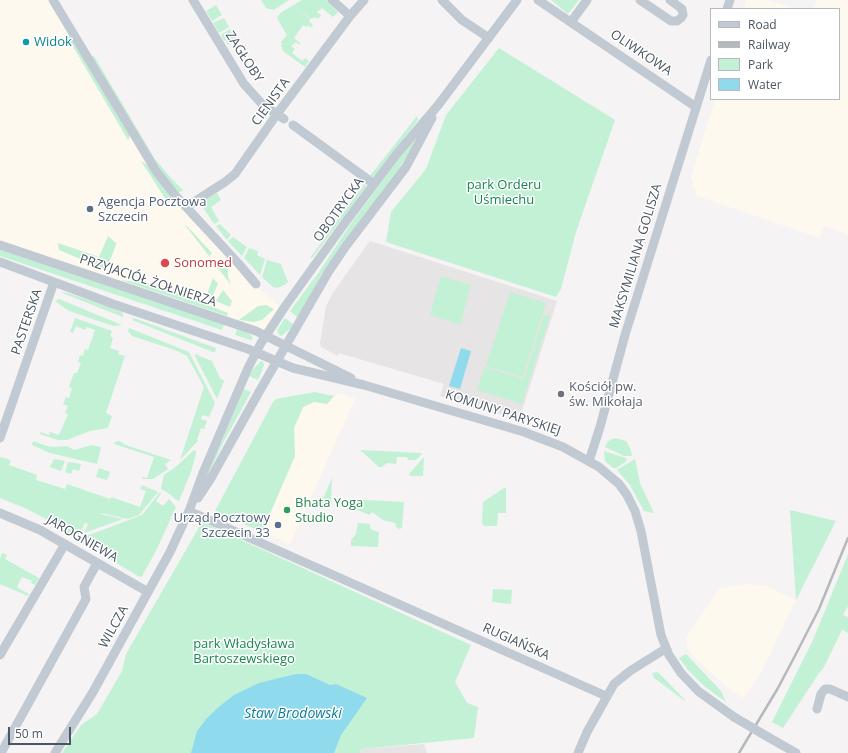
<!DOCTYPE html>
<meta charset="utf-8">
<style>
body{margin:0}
#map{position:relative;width:848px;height:753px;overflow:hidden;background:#f5f3f3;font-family:"Open Sans",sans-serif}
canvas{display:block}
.legend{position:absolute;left:710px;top:8px;width:130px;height:92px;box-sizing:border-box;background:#fff;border:1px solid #b7bbc0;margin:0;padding:5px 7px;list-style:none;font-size:12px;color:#4a5661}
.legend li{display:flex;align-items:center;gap:8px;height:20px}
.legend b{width:20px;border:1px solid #b7bbc0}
.scale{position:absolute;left:8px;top:727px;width:63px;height:18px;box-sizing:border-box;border:2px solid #4a5661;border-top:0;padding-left:5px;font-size:12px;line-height:14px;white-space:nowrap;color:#4a5661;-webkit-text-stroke:3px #fff;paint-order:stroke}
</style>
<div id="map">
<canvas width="848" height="753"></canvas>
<ul class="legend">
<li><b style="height:5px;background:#c1cad2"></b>Road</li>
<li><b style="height:5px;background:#b5b8bd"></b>Railway</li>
<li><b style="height:11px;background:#c3f1d5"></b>Park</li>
<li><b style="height:11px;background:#90daee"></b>Water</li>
</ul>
<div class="scale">50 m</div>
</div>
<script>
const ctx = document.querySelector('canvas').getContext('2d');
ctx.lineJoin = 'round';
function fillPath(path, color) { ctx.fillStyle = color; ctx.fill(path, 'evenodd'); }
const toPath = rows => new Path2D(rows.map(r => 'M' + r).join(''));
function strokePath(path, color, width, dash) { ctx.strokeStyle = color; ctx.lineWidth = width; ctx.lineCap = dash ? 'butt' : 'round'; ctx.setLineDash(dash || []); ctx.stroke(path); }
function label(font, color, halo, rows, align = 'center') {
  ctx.font = font + ' "Open Sans",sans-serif'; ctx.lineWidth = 3; ctx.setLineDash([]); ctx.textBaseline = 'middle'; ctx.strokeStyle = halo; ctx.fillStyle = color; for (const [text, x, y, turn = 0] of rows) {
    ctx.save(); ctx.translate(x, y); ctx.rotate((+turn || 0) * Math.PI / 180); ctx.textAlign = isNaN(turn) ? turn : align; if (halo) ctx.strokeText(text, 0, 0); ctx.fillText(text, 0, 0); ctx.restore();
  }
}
fillPath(toPath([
 [0,0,50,0,143,156,247,278,281,308,266,332,0,242],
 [746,0,768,0,799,9,744,9],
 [817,0,848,0,848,234,824,226,820,238,697,196,691,177,715,99,839,99,839,9,814,9],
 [338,393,355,399,290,544,262,532,295,456,294,428,304,407,314,402,327,404],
 [747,584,766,586,796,600,760,675,743,698,730,690,693,656,687,647,686,637,720,588]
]), '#fdf9ef');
fillPath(toPath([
 [370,241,557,301,519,420,440,396,444,384,339,353,338,356,321,347,320,344,326,306,334,291],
 [424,744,427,753,360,753,363,749]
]), '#e6e4e5');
fillPath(toPath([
 [261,0,289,0,274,10,266,8],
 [302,0,326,0,338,12,333,17,322,8,319,11,318,10,317,12,321,15,318,19,315,17,311,19,294,7,310,19,309,21,313,25,311,28,308,25,307,27,303,25,294,38,300,43,299,45,296,42,291,46,295,49,292,53,302,61,305,58,309,61,305,67,283,51,281,45,282,44,281,42,287,35,277,18,280,13],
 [551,0,579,0,568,14],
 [216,5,222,15,212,21,206,11],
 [224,18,229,27,219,33,213,23],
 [230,29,237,39,227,45,227,43,226,40,224,41,221,35],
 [70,36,130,136,128,140,68,38],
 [499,48,615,120,576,232,561,289,556,297,386,242,391,212,426,169,446,115],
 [94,56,155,159,170,177,183,190,178,193,162,174,92,57],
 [417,116,418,120,374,177,370,176],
 [415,137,416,138,409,153,398,170,340,247,321,275,298,318,290,311,319,272,352,222],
 [141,161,146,164,173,198,168,203],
 [365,183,366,187,313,257,310,258],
 [217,193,221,200,211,207,219,221,214,224,200,203],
 [220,224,231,235,227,240,216,226],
 [185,225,186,225,212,253,209,256],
 [108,236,116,243,116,245,108,265,104,269,59,250,58,243,99,257],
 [233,237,247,247,242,256,228,241],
 [249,248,258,251,257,255,265,259,260,275,244,258],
 [0,249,224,324,222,330,0,256],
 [267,260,281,264,288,282,284,285,277,288,273,287,262,277],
 [223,263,228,265,228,276,231,285,217,267],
 [441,276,471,285,460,325,430,315],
 [213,278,218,284,211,299,206,297],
 [120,280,154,284,228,313,227,316],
 [223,290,232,301,230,307,216,301],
 [60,292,68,293,111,308,121,312,123,313,123,317],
 [510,292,546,303,523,377,486,366],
 [59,299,95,314,122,325,113,326,69,311,55,301],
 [266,305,274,309,262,320,254,322,239,320,258,306],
 [544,315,550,316,522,404,477,390,484,367,524,379],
 [75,318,112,331,110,336,113,338,110,348,119,351,118,354,125,356,106,413,112,416,108,428,90,431,67,440,58,440,40,434,41,432,49,435,50,432,59,435,68,414,65,413,68,406,63,404,66,397,69,398,72,388,69,387,74,373,77,373,81,363,78,362,80,355,83,356,85,349,88,350,95,330,87,327,85,330,76,326,73,333,70,332],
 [134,318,216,348,215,352,213,352,132,320],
 [285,318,294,325,283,335,280,336,278,333,277,330],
 [129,328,189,352,215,403,209,417,202,415,201,419,207,421,204,429,201,428,197,440,198,441,180,460,204,387,187,356,175,350,132,336,128,331],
 [237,329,248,333,252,336,253,339,251,340,235,335],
 [195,354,212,361,220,378,224,381,217,399,195,356],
 [261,361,263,362,264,365,261,373,258,380,249,376,254,368],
 [244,389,251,392,223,443,192,509,190,509,223,438],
 [315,392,334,396,327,404,314,402,303,407,294,428,295,456,262,532,215,511,273,402,276,399],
 [615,438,626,441,630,448,632,456,624,456,605,447,608,441],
 [33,441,47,446,55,447,67,446,74,450,92,445,101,447,97,464,50,453,32,445],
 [119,441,123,443,123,444,171,460,165,464,168,469,153,479,142,479,143,477,147,478,154,457,114,444,115,442],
 [194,450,196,451,196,454,191,472,179,501,178,501,168,493,161,489,164,475,177,466],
 [360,450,421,453,422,454,416,460,408,460,407,457,397,457,396,464,387,463,382,467,379,467],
 [604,451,626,458,627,461,616,468,613,468,605,461],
 [0,457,11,460,9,465,37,475,36,480,65,489,67,484,110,499,111,497,140,507,146,491,140,489,142,485,158,492,139,515,128,519,101,513,101,514,123,519,84,533,88,524,85,523,79,535,73,537,63,532,60,526,52,522,25,508,0,498],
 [423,458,424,458,423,476,410,476,409,474],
 [54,459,65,461,61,471,50,467],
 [635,459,640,483,654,513,644,511,630,485,617,470],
 [68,462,81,464,79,471,73,469,71,474,65,472],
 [99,468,110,472,107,480,96,477],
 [332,478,331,504,321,503],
 [504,488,506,488,506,513,498,513,497,526,484,526,482,523,483,502],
 [160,492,161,494,156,501,163,506,169,499,176,507,156,551,142,576,140,577,138,576,78,540,81,538,142,515],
 [350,499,404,502,402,528,399,529,396,527,395,523,383,520,372,512,369,515,367,514,348,506,346,505,347,501],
 [790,510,836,521,796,600],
 [202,522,471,645,455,682,467,703,478,707,474,738,362,749,360,753,62,753,81,725,97,714,122,671,126,654],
 [358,523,370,524,370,528,372,530,379,532,378,547,351,546,351,540,356,534],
 [2,553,7,555,5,559,39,578,35,585,31,583,32,581,22,577,17,587,13,585,29,594,28,596,0,584,0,559],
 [848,554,848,606,843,615,848,617,848,633,842,630,823,669,819,673,783,728,772,722,813,640],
 [493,589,512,590,511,604,492,602],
 [686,654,721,691,726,702,704,686,688,670,679,658],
 [658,672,685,700,685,701,654,678,652,673]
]), '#c3f1d5');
fillPath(toPath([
 [461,348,471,351,460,389,449,386],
 [296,674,306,674,330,685,336,684,367,698,341,735,334,753,191,753,197,731,207,718,221,705,234,695,259,683]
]), '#90daee');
strokePath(toPath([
 [53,0,156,171,174,194,238,263,256,284],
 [193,0,244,84,262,104,284,119],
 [332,0,350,16],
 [442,0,462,20,489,38],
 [538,0,696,107],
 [640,0,671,21,677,21,681,18,683,15,682,9,670,0],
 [727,9,730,0],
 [571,22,587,0],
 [293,125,374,184],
 [186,207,225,182,235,174,277,114,350,16,364,0],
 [0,245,256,331,351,378],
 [0,262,113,304,248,349,293,368,364,385,524,432,563,447,599,467,619,484,627,495,635,511,641,531,661,635,669,655,681,673,698,691,734,717],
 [0,438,54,282],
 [589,461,600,427,625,335,711,60],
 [198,498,211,478,259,392,329,271,346,246,406,167,432,118],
 [189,511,606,696],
 [0,513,40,530,148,592],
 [0,655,65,544],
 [817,709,821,694,825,689,830,689,848,697],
 [768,737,796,753],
 [1,753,86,599,84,587,97,563],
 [55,753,93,692,170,552,189,511,203,473,248,368,261,343,286,305,347,220,396,155,439,104,517,0],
 [578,753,587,732,614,684,630,671,665,649]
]), '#c1cad2', 9);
strokePath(toPath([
 [739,753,778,688,798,650,819,609,848,538]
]), '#b5b8bd', 2.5);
strokePath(toPath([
 [734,717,768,737]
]), '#c1cad2', 9);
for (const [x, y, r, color] of [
 [26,42,4,"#0f9aa8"],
 [90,209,4,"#5c6f8a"],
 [165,263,5,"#e0444e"],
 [561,394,4,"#6b7280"],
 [287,510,4,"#2e9e5b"],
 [278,525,4,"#5c6f8a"]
]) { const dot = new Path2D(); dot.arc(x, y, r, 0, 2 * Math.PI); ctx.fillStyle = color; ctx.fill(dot); strokePath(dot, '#fff', 1.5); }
label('13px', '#0d838f', '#fff', [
 ["Widok",34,42]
], 'left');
label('13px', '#4a5661', '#fff', [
 ["OLIWKOWA",641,53,34],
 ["ZAGŁOBY",244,57,57],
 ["CIENISTA",271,102,-54],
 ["OBOTRYCKA",339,210,-54],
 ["MAKSYMILIANA GOLISZA",636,256,-73],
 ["PRZYJACIÓŁ ŻOŁNIERZA",148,281,18],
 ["PASTERSKA",27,322,-71],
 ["KOMUNY PARYSKIEJ",503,413,18],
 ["JAROGNIEWA",82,539,30],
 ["WILCZA",114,627,-61],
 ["RUGIAŃSKA",516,642,24]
]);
label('13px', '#17864f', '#fff', [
 ["park Orderu",504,185],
 ["Uśmiechu",504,200],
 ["park Władysława",244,644],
 ["Bartoszewskiego",244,659]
]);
label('13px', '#4e5e75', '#fff', [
 ["Agencja Pocztowa",98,202],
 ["Szczecin",98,217],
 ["Urząd Pocztowy",270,518,"right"],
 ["Szczecin 33",270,533,"right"]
], 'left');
label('13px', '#be3a42', '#fff', [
 ["Sonomed",174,263]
], 'left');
label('13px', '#5b616d', '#fff', [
 ["Kościół pw.",569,387],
 ["św. Mikołaja",569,402]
], 'left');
label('13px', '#27864d', '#fff', [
 ["Bhata Yoga",295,503],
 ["Studio",295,518]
], 'left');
label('italic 14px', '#0c7c9b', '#fff', [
 ["Staw Brodowski",293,714]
]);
</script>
